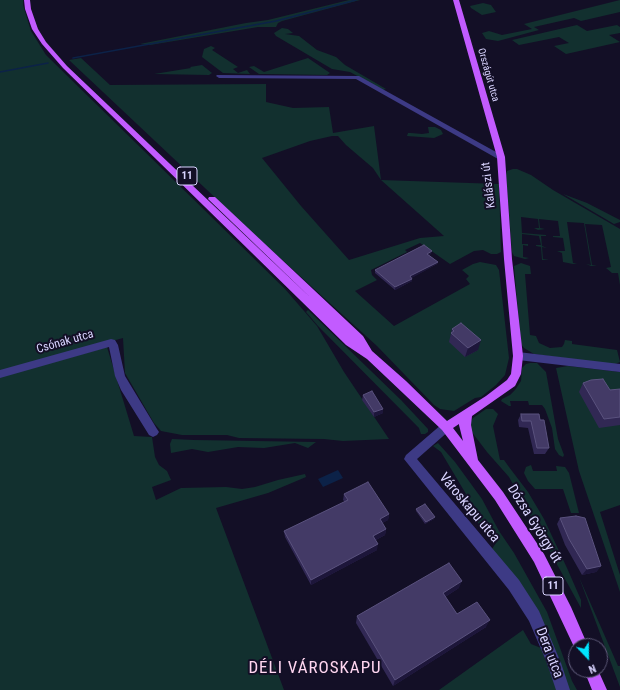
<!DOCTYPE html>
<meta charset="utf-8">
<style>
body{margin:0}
#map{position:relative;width:620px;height:690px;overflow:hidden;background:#130f26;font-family:"Roboto Condensed",sans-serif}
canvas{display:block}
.north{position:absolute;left:568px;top:638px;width:40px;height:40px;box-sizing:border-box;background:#130f26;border:1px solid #625e7d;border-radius:50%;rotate:158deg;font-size:11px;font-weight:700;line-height:16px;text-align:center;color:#d9d4ff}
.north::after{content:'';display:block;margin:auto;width:14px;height:18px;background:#00e5ff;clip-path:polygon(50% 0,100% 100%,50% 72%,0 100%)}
</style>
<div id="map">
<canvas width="620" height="690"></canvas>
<div class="north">N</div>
</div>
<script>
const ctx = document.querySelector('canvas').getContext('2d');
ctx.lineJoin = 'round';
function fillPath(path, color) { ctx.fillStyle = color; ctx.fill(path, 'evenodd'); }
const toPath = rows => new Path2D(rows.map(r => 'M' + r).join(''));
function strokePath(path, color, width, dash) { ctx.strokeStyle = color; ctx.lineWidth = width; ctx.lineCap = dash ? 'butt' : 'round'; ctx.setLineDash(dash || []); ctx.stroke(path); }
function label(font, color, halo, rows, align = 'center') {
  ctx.font = font + ' "Roboto Condensed",sans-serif'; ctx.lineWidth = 4; ctx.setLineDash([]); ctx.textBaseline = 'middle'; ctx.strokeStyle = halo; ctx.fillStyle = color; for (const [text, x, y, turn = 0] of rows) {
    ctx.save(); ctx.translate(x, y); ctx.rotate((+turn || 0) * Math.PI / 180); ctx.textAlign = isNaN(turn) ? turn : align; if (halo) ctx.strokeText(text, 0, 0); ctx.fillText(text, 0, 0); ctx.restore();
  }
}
fillPath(toPath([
 [0,0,23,0,23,5,31,31,46,55,285,289,317,326,344,372,389,439,343,441,324,439,239,438,227,435,182,435,161,431,154,423,125,373,123,338,0,372],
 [349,0,360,0,282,21,278,23,276,27,258,27,150,45,140,44,246,23,268,20],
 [620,0,620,12,581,21,574,18,534,27,539,30,498,41,486,39,482,33,489,31,502,35,532,29,524,24],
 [483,3,491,5,496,12,482,15,471,8,470,6],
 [577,25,587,31,617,25,620,27,620,33,609,35,620,42,566,54,554,46,569,43,559,37,519,45,512,40],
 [282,28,288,29,293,33,285,34,299,36,317,50,336,57,345,65,386,89,383,90,350,72,332,69,276,36,274,33],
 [211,46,215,48,212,50,238,67,233,69,238,73,247,70,250,74,223,73,202,57,204,49],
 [81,58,110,85,266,84,266,102,293,108,329,107,333,133,374,126,381,180,499,184,501,252,497,254,491,254,483,250,474,251,450,264,420,243,405,250,407,252,371,270,372,275,377,280,355,291,394,326,470,284,466,279,469,276,462,270,473,264,480,262,496,265,499,270,509,358,505,375,496,385,481,397,475,398,454,411,440,409,434,405,377,346,257,237,69,60],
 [332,136,338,136,346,145,373,168,381,180,444,236,420,238,349,260,301,206,262,158,310,141],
 [308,58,330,73,327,75,263,74,259,74,249,67,254,66,264,72],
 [202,65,212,73,209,75,154,74,191,68,190,67],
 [428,127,435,127,441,130,443,134,434,138,407,136,408,133,411,133,422,134,429,133],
 [513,169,517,169,531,175,553,190,620,229,620,285,618,273,612,273,606,268,611,267,602,225,585,224,592,265,597,266,591,266,586,264,591,265,584,223,567,222,573,263,577,263,573,264,558,261,563,262,562,253,557,251,565,251,563,238,553,237,553,236,560,236,558,221,539,219,540,228,545,229,538,230,534,228,539,228,538,219,521,217,522,233,546,235,546,236,541,236,542,246,547,248,542,247,543,259,549,260,542,260,541,247,536,246,536,245,541,245,539,236,522,234,522,244,528,244,528,246,523,245,523,257,529,258,525,259,514,256,512,252,506,175,507,171],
 [563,194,587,203,620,220,620,222,614,224],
 [521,263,530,266,531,274,525,274,530,335,536,336,539,343,550,348,562,347,564,344,565,340,572,341,572,344,617,350,620,362,613,365,534,354,524,348,521,344,514,266],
 [308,310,401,400,428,429,428,432,425,434,421,434,419,428,318,326,306,312],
 [107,347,134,436,152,437,155,457,159,465,167,471,171,480,152,487,156,500,181,488,226,487,242,489,255,487,278,480,305,474,306,477,268,493,216,508,284,690,0,690,0,377],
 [530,363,537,363,546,372,558,439,564,455,563,457,559,455,555,449,552,428,545,409,542,405,529,405,528,401,510,401,511,406,509,406,501,401,502,399,510,395,515,390,521,381,522,368,526,364],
 [568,366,620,372,620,505,600,512,620,575,620,592,579,471,556,368],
 [486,409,493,409,498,414,493,426,500,460,504,460,509,467,528,492,544,519,567,568,581,600,581,608,509,477,487,452,471,431,469,424,473,418],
 [172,439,194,440,316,442,308,448,295,443,264,448,238,447,208,452,192,449,171,453,170,444],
 [438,443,455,462,482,499,499,531,514,553,547,612,572,681,577,690,566,690,492,549,498,540,493,535,489,536,484,534,464,497,466,494,441,452,433,446],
 [531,465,533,471,557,471,556,466,565,467,569,473,579,513,571,513,563,489,535,489,528,481,524,473,526,467],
 [579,577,618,666,620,666,620,687],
 [523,630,531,644,541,648,557,690,439,690]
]), '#12302f');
fillPath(toPath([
 [338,470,343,478,323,487,318,479]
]), '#0c2248');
strokePath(toPath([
 [73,58,276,21,356,0],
 [0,72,48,63]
]), '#0c2248', 1.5);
fillPath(toPath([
 [217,75,359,76,505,157,504,159,498,159,356,79,219,78,216,76,217,75],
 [111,339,115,340,118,345,125,376,157,429,159,432,157,435,153,437,149,435,121,390,115,376,109,347,0,378,0,370,111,339],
 [518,352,620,364,620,372,518,360,514,359,513,356,514,353,518,352],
 [446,422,450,424,452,427,450,430,417,459,519,580,539,611,561,663,570,690,556,690,547,663,529,621,509,590,404,459,406,455,442,424,446,422]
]), '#3d3a85');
fillPath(toPath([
 [24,0,30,0,31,9,38,29,46,42,67,66,314,301,208,199,209,197,215,197,363,336,372,351,406,381,447,421,486,396,507,380,511,374,513,356,504,259,497,157,453,0,459,0,505,157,512,259,523,356,521,374,515,386,472,416,471,425,478,460,503,492,544,554,571,607,588,646,576,646,576,651,534,562,495,500,442,430,367,359,346,345,63,68,42,44,32,29,25,9,24,0],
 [459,424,459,425,463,441,453,428,459,424],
 [584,670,598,670,607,690,592,690,584,670]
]), '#c25bff');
fillPath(toPath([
 [431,254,429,255,438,262,437,264,411,278,412,281,395,290,375,273,375,270],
 [452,329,478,350,465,357,449,342],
 [583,383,610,390,620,389,620,425,599,428,579,392],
 [363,395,383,409,383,413,374,417,362,400],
 [521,414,540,420,549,448,545,454,534,454,528,428,519,427,518,420],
 [344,494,389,514,388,520,382,523,386,529,385,535,376,540,377,550,311,585,285,537,284,531,345,502,343,500],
 [416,509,434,519,425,524,416,511],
 [560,518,601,566,596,572,582,575,565,545,557,524],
 [459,588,445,597,457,614,486,627,393,686,356,623,357,616]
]), '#312854');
fillPath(toPath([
 [432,251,431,254,426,256,427,254],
 [438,262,437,264,410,279,410,276],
 [412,279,412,281,395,290,395,287],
 [481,340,478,350,465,357,468,348],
 [383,409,383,413,374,417,374,412],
 [389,514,388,520,379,525,380,519],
 [435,517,434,519,425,524,426,522],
 [386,529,385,535,372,542,373,536],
 [378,544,377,550,311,585,311,580],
 [601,566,596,572,582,575,587,569],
 [462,581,459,588,440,600,443,593],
 [490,620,486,627,393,686,395,680]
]), '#1d163a');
const building = toPath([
 [424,245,432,251,427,254,438,262,410,276,412,279,395,287,375,270,424,245],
 [461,323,481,340,468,348,451,333,454,331,452,329,461,323],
 [603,379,610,390,620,389,620,417,604,419,583,383,591,380,603,379],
 [372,391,383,409,374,412,363,395,372,391],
 [521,414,539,414,540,420,544,420,549,448,537,448,531,421,522,421,521,414],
 [368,482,389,514,380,519,386,529,373,536,378,544,311,580,284,531,348,500,344,494,368,482],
 [425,504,435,517,426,522,416,509,425,504],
 [576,516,585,518,601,566,587,569,569,539,560,518,576,516],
 [449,563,462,581,443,593,457,614,477,602,490,620,395,680,357,616,449,563]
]);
fillPath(building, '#433a66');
strokePath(building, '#5a527e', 1);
label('10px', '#d9d4ff', '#130f26', [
 ["Országút utca",488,75,74]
]);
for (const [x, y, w] of [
 [187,176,20],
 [553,586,20]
]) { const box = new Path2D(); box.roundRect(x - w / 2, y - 9, w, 18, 3); ctx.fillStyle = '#130f26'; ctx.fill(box); strokePath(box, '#d9d4ff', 1); }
label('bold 11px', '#d9d4ff', null, [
 ["11",187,176],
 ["11",553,586]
]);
label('12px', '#d9d4ff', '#130f26', [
 ["Kalászi út",489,185,-97],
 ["Csónak utca",65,342,-16]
]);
label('14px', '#d9d4ff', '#130f26', [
 ["Városkapu utca",469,508,50],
 ["Dózsa György út",534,524,58],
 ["Dera utca",549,653,69]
]);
ctx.letterSpacing = '1px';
label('17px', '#ffd6f0', '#130f26', [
 ["DÉLI VÁROSKAPU",315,669]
]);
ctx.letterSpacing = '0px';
</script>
